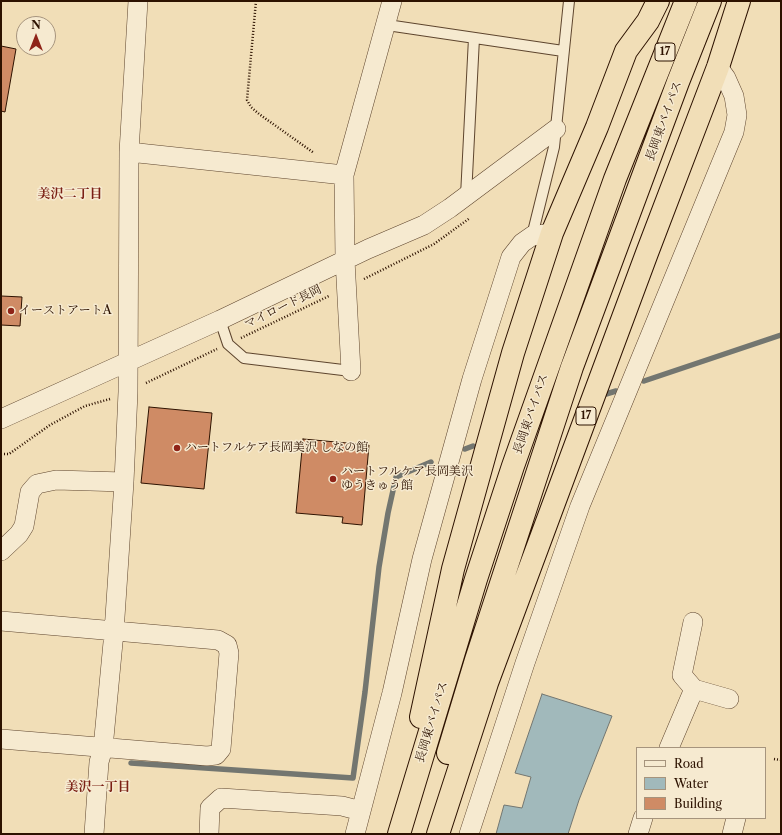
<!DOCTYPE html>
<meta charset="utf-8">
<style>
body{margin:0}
#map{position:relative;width:782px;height:835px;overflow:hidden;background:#f1deb7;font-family:"Libre Caslon Text",serif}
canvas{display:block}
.frame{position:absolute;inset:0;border:2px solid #2d1200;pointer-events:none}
.legend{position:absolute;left:636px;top:747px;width:130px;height:72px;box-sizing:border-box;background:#f6ead0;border:1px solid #a6947d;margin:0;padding:5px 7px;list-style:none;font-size:12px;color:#2d1200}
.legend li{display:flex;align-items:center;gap:8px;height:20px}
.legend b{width:20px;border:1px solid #a6947d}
.north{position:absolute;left:16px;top:16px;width:40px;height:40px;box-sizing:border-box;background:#f6ead0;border:1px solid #a6947d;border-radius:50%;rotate:0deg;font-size:11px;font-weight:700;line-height:16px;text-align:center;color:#2d1200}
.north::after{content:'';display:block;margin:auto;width:14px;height:18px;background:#8f2418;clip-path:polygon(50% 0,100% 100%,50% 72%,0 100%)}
</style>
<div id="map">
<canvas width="782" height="835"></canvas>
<div class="frame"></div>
<ul class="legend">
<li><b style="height:5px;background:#f6ead0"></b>Road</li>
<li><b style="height:11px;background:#a1b9bb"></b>Water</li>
<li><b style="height:11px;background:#cf8b65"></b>Building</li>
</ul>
<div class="north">N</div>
</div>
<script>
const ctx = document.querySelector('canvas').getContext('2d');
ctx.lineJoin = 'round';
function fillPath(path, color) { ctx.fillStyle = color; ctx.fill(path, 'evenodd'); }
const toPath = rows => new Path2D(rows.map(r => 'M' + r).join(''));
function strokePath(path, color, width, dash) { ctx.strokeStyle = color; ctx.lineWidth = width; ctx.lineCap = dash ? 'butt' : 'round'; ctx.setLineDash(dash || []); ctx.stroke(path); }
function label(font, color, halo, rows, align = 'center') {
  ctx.font = font + ' "Libre Caslon Text","Noto Serif JP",serif'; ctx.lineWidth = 3; ctx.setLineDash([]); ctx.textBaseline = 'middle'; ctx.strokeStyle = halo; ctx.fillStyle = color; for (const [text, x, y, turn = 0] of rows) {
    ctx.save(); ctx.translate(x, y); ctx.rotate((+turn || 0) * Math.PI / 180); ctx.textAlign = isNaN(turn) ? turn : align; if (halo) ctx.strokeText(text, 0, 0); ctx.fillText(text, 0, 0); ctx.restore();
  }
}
const water = toPath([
 [542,694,612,716,579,800,568,834,496,834,504,805,522,808,531,777,515,773,542,694]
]);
fillPath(water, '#a1b9bb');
strokePath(water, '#737670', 1);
strokePath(toPath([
 [644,381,781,335],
 [606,394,616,391],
 [465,449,473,446],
 [131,763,353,778,365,692,379,567,388,513,396,477,431,462]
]), '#737670', 5.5);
const building = toPath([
 [1,46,16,49,5,112,1,111,1,46],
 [1,296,22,297,20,326,1,325,1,296],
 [149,407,212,413,204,489,141,483,149,407],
 [303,439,369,445,362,525,342,523,343,517,296,513,303,439]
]);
fillPath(building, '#cf8b65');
strokePath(building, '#2d1200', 1);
const service = toPath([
 [387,25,563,51],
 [466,196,474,38],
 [532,236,554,147,569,1],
 [220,320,228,344,244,358,351,371]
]);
const minor = toPath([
 [129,152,344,175,345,260,351,371],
 [344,175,392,1],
 [1,419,220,320,368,249,424,225,450,208,556,129],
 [1,551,19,534,24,526,30,492,37,484,56,480,124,482],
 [1,621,218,640,227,645,229,653,221,749,216,755,207,756,1,739],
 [693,622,682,675,694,689,729,699],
 [669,748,694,689],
 [94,834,99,762,103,748,114,632,124,482,128,392,129,152,138,1],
 [209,834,210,808,221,798,342,806,361,811],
 [355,834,392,693,422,559,472,379,511,257,522,243,532,236,552,233],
 [469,834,525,663,580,506,734,132,737,115,734,96,726,78,718,67],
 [638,834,643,818],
 [732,834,736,818]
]);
const trunk = toPath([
 [421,717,453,569,513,353,552,233,597,127,626,51,648,21,658,1],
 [448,753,476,660,572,367,678,82,710,1],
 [399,834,476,579,513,466,615,179,686,1],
 [438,834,487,683,647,253,718,67,739,1]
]);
strokePath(service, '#5e452e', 12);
strokePath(minor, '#5e452e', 20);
strokePath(trunk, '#2d1200', 24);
strokePath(toPath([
 [256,1,247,100,251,107,259,114,314,153],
 [364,279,434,244,470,218],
 [241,338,329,296],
 [146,383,217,349],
 [1,454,9,454,50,425,85,406,110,399],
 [774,759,781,760]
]), '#2d1200', 2.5, [1, 2]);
strokePath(service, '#f6ead0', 10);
strokePath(minor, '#f6ead0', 19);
strokePath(trunk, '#f1deb7', 22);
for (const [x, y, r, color] of [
 [11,311,4,"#8f2418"],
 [177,448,4,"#8f2418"],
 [333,479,4,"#8f2418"]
]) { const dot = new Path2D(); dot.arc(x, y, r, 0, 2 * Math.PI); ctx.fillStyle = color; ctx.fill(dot); strokePath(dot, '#f6ead0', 1.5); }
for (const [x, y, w] of [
 [665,52,20],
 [586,416,20]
]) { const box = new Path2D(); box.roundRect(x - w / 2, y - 9, w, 18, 3); ctx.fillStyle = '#f6ead0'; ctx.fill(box); strokePath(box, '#2d1200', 1); }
label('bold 11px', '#2d1200', null, [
 ["17",665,52],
 ["17",586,416]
]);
label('12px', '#2d1200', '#f6ead0', [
 ["長岡東バイパス",664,121,-70],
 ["マイロード長岡",283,307,-26],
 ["長岡東バイパス",531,414,-71],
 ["長岡東バイパス",432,722,-73]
]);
label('12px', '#2d1200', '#f6ead0', [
 ["イーストアートA",19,311],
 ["ハートフルケア長岡美沢 しなの館",185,448],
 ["ハートフルケア長岡美沢",341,472],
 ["ゆうきゅう館",341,486]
], 'left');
label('bold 13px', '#7a1f14', '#f6ead0', [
 ["美沢二丁目",70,194],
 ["美沢一丁目",98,787]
]);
</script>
